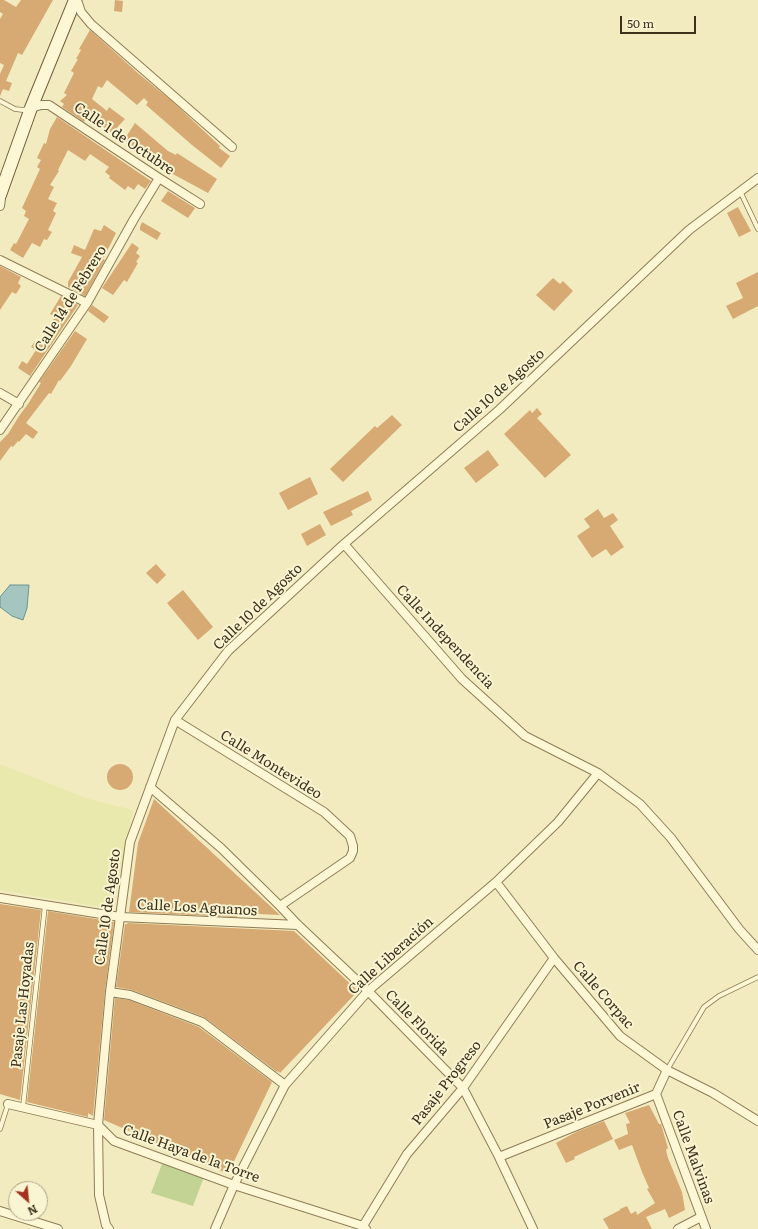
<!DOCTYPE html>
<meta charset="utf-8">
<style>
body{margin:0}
#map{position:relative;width:758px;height:1229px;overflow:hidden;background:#f3ebc0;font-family:Literata,serif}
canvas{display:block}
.north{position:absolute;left:8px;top:1181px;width:40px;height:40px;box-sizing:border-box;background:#f9f4d1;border:1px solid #aea689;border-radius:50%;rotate:153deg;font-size:11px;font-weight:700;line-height:16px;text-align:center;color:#3d301c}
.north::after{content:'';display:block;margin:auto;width:14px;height:18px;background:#a5311e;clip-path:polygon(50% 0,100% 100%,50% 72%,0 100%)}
.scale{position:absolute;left:620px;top:16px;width:76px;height:18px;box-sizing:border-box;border:2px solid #3d301c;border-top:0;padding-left:5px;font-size:12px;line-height:14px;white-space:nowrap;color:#3d301c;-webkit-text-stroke:3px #f9f4d1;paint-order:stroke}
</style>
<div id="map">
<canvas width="758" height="1229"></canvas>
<div class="north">N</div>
<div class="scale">50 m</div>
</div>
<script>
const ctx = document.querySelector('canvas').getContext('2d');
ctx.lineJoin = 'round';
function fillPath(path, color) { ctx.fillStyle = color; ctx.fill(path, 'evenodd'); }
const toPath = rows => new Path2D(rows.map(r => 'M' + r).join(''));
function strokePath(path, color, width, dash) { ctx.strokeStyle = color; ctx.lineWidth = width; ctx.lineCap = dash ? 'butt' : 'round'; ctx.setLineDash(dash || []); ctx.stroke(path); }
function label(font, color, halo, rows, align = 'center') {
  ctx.font = font + ' Literata,serif'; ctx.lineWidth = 4; ctx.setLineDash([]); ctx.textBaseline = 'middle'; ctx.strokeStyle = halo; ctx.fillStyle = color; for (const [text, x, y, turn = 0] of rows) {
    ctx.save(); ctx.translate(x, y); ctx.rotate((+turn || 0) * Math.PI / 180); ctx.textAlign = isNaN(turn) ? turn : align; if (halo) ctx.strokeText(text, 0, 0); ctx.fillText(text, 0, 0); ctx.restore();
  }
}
fillPath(toPath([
 [0,764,89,799,133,810,113,909,0,890]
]), '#eae9ad');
fillPath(toPath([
 [162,1164,194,1172,204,1177,193,1206,151,1193]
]), '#c2d393');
const water = toPath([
 [10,585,29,585,27,608,23,620,12,616,0,607,0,597,10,585]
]);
fillPath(water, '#a4c5c0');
strokePath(water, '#699490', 1);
fillPath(toPath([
 [0,0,4,0,16,7,21,0,53,0,22,55,18,53,6,81,12,83,9,91,3,89,0,96,0,74,4,65,0,63,0,19,3,14,0,12],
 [115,0,123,1,122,12,114,11],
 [90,30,139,74,173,102,220,146,219,148,230,156,221,168,192,145,146,105,148,102,144,98,137,105,107,80,102,88,98,86,92,99,107,111,109,107,125,119,112,133,87,116,84,122,62,107,64,104,60,101,67,95,64,93,74,73,71,71,78,59,76,59,81,50,79,49],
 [57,117,151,181,145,189,138,184,134,190,128,186,125,190,109,178,110,176,105,172,109,167,90,154,85,161,68,150,58,170,59,171,50,185,54,187,48,199,57,203,53,211,56,213,48,230,52,232,47,240,44,239,40,247,32,243,23,258,10,250,14,243,16,244,29,219,24,216,26,211,22,208,40,169,37,167,41,160,37,158,44,143,46,144,50,129],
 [135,123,168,151,176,155,177,153,217,179,208,193,171,173,156,163,143,151,142,152,124,140],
 [168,191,195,208,188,218,161,201],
 [738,207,751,231,739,237,727,213],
 [142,222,161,233,157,240,140,230,140,227],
 [104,225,116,233,103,259,105,260,85,296,68,287,68,282,82,257,71,253,74,245,85,250,94,229,101,231],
 [132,243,139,248,136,253,140,256,136,262,138,263,127,282,124,280,113,295,102,288],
 [0,266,21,277,18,283,21,286,16,294,12,292,0,310],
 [758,272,758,306,733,319,726,306,743,298,736,283],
 [553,278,560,284,563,281,573,291,554,311,536,295],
 [61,296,78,305,30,376,18,368,22,361,27,364,36,350,31,347,35,341,44,345,48,338,44,335,55,317,50,314],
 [92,305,109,317,104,323,88,311],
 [75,331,87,339,71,366,60,381,59,380,51,394,49,393,26,423,38,432,33,439,26,434,19,442,18,441,13,447,11,446,0,461,0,442,8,434,19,416,28,404,41,383,39,382],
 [537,408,542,414,537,418,571,455,545,478,504,434,530,410,532,413],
 [392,415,402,425,343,482,330,469,375,426,377,428],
 [488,450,499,465,476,483,464,468],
 [310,477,318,494,288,510,279,493],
 [368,491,372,500,351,511,353,515,331,526,323,512],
 [598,509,604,518,613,513,618,520,610,526,624,547,611,556,606,549,592,558,577,536,590,527,584,519],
 [320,524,326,535,307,546,301,534],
 [156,564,166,575,157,584,146,573],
 [183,590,213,627,198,640,167,603],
 '107 777a13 13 0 1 1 26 0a13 13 0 1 1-26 0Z',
 [154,799,280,915,237,913,237,917,129,912,138,843],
 [0,904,41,910,20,1100,0,1094],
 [48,911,114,922,105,991,93,1116,88,1113,88,1117,27,1102],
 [128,923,294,931,358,991,280,1073,278,1071,277,1072,204,1017,132,990,116,987,125,924,127,924],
 [115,998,129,1000,199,1027,272,1082,228,1174,104,1120],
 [649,1105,659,1124,661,1124,668,1148,666,1150,668,1158,682,1192,685,1210,669,1218,665,1209,646,1217,652,1229,609,1229,603,1219,620,1210,620,1209,627,1206,631,1214,636,1211,637,1215,655,1203,647,1189,649,1188,642,1172,632,1145,619,1150,614,1140,628,1134,626,1124,630,1123,625,1113],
 [604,1121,613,1139,574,1157,575,1159,566,1163,556,1143,576,1132]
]), '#d6aa72');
const lane = toPath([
 [0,101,15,109,23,110,27,109],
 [740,191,758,229],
 [667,1070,704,1007,719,996,758,977],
 [23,1107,45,905],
 [0,1129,8,1104]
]);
const street = toPath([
 [77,0,81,12,91,24,232,147],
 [31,108,41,105,49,105,159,178,200,204],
 [0,206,2,191],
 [0,260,87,303],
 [0,393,19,404],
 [0,430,87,303,134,219,159,178],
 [344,544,462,679,525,736,598,773,640,804,671,838,739,929,758,950],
 [175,720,324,812,350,836,353,846,353,851,350,858,280,906],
 [150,787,221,848,280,906,298,925,368,991,463,1088,499,1157,533,1229],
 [496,882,554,958,620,1036,667,1070,713,1093,758,1121],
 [0,898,120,917,298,925],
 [110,992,130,995,202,1022,285,1085],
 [656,1094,706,1229],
 [8,1104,98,1125,114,1141,234,1185,363,1226,366,1229],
 [499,1157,656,1094,667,1070],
 [0,1211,58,1229],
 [363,1226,407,1154,463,1088,554,958],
 [109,1229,106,1225,99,1195,98,1125,110,992,130,842,175,720,228,651,344,544,499,410,689,230,758,178],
 [215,1229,234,1185,285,1085,368,991,496,882,558,822,598,773],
 [678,1229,701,1217]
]);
const secondary = toPath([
 [0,195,31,108,75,0]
]);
strokePath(lane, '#8f7c56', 5.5);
strokePath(street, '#8f7c56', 10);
strokePath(secondary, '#705d39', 14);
strokePath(lane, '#fdf7d5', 4);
strokePath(street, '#fdf7d5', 8);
strokePath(secondary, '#fdf7d5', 12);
label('14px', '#3d301c', '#f9f4d1', [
 ["Calle 1 de Octubre",124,139,34],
 ["Calle 14 de Febrero",71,299,-58],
 ["Calle 10 de Agosto",499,391,-42],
 ["Calle 10 de Agosto",258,607,-44],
 ["Calle Independencia",445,637,47],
 ["Calle Montevideo",271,765,32],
 ["Calle 10 de Agosto",108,907,-82],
 ["Calle Los Aguanos",197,908,3],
 ["Calle Liberación",391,956,-42],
 ["Calle Corpac",603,995,49],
 ["Pasaje Las Hoyadas",23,1005,-84],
 ["Calle Florida",417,1023,46],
 ["Pasaje Progreso",447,1083,-52],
 ["Pasaje Porvenir",592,1106,-22],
 ["Calle Haya de la Torre",191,1154,20],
 ["Calle Malvinas",693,1157,70]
]);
</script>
